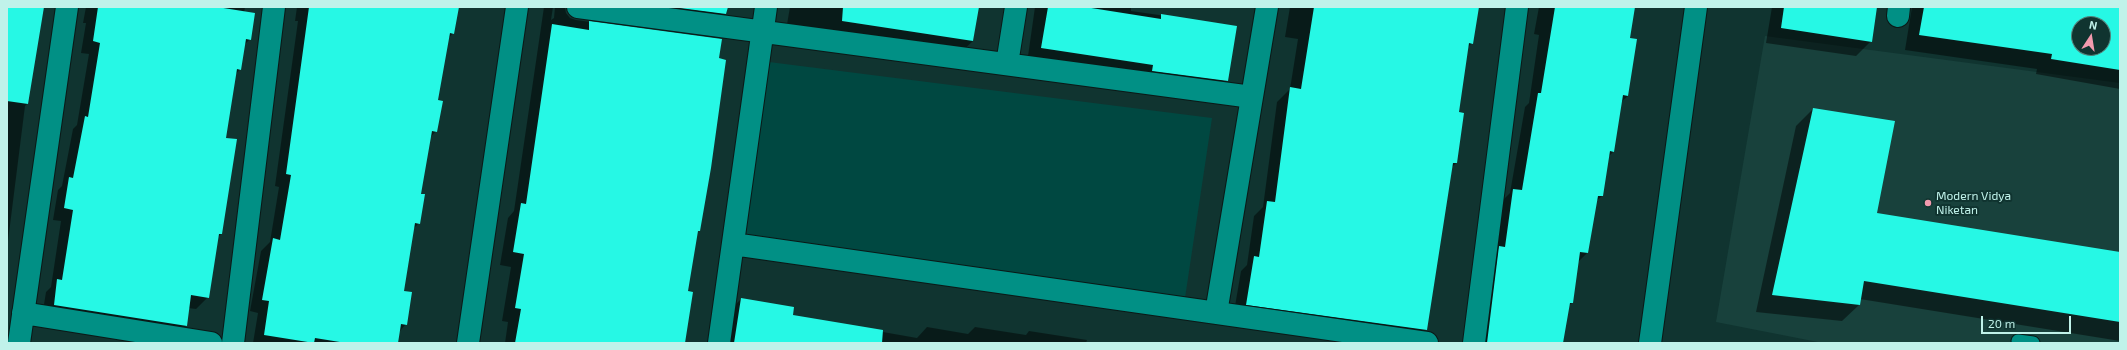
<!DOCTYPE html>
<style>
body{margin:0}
#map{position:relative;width:2127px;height:350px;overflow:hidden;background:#103430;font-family:"Exo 2",sans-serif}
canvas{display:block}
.frame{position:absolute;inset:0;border:8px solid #c0f2ea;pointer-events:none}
.north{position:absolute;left:2071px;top:16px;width:40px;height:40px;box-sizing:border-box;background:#103430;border:1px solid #56807a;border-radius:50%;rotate:12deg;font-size:11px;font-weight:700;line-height:16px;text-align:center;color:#c0f2ea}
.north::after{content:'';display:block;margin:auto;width:14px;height:18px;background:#f29aae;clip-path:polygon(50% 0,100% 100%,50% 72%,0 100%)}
.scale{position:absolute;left:1981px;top:316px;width:90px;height:18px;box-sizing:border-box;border:2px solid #c0f2ea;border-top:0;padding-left:5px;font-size:12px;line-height:14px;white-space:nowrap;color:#c0f2ea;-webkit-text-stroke:3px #103430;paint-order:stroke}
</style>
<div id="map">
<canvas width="2127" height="350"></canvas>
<div class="frame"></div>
<div class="north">N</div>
<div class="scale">20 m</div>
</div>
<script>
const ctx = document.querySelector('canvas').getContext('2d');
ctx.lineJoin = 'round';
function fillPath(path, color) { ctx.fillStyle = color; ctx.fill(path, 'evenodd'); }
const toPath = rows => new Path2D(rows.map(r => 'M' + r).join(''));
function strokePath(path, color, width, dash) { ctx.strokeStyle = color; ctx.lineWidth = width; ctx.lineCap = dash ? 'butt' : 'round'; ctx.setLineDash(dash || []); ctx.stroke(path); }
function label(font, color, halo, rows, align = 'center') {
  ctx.font = font + ' "Exo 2",sans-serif'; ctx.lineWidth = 4; ctx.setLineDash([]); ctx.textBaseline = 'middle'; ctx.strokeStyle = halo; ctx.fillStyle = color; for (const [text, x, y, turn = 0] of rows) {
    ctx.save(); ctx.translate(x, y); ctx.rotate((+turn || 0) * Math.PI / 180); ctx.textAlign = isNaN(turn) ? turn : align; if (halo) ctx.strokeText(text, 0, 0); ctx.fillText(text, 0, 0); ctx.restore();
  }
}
fillPath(toPath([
 [1765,36,2120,83,2120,343,1823,343,1716,322]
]), '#18413c');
fillPath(toPath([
 [769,62,1212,118,1185,298,744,239]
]), '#004841');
fillPath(toPath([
 [7,7,43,7,27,104,25,106,7,249],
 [86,7,245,7,244,13,250,39,244,45,240,69,235,75,225,138,221,234,218,237,208,297,196,309,188,308,186,326,174,338,42,317,46,292,51,287,61,221,53,220,58,190,62,186,73,129,77,125,89,54,81,53,86,23,83,23],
 [297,7,458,7,453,33,448,39,437,101,436,131,429,139,420,195,419,223,413,229,403,292,406,324,399,332,397,343,253,343,258,313,250,311,261,251,270,242,279,187,275,186,298,21,295,21],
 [544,7,553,7,551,20,554,18,555,7,727,7,726,14,712,27,565,8,566,13,570,18,576,20,721,40,699,230,696,233,679,343,505,343,508,322,502,321,511,267,500,265,508,218,514,211],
 [790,7,978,7,973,41,959,54,786,30],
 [1035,7,1131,7,1131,11,1236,26,1227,81,1212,96,1027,63],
 [1290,7,1478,7,1472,43,1468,47,1457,113,1456,163,1451,168,1426,330,1413,343,1233,318,1241,271,1247,265,1254,216,1263,207,1277,102,1290,89,1298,39,1285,37],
 [1539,7,1634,7,1629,39,1628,96,1621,102,1613,152,1608,157,1602,196,1595,202,1587,253,1578,262,1572,303,1568,306,1562,343,1475,343,1500,203,1510,193,1525,107,1529,103,1539,35,1534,34],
 [1772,7,1876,7,1871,41,1856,56,1766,43],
 [1912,7,2120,7,2120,89,2036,74,2037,69,1905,50],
 [2079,24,2103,24,2103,48,2079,48],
 [1813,109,1876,214,2120,253,2120,341,1860,299,1859,305,1842,321,1756,312,1796,126],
 [741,299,792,316,917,338,927,327,968,334,975,327,1026,335,1029,331,1087,340,1086,343,723,343,728,312]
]), '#0007');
fillPath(toPath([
 [7,7,44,7,28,104,7,101],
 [98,7,217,7,255,13,251,40,246,39,241,70,237,69,226,138,237,139,222,234,219,234,209,298,191,295,187,326,54,305,57,279,62,280,73,210,64,208,69,177,73,178,85,116,88,117,100,43,93,41],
 [309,7,459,7,454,34,450,33,438,100,443,101,437,132,432,131,421,194,425,194,420,224,415,223,404,291,412,292,407,325,401,324,398,343,346,343,315,338,314,343,264,335,269,301,262,300,273,238,280,240,291,175,286,174],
 [672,7,728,7,726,14],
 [843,7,979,7,973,41,842,21],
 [1048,7,1085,7,1161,19,1161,14,1237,26,1228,81,1152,71,1153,65,1041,48],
 [1314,7,1479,7,1473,44,1469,43,1459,112,1464,113,1457,163,1453,163,1427,330,1246,305,1254,256,1259,257,1267,201,1275,202,1290,87,1301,89],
 [1555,7,1635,7,1630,38,1637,39,1628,96,1623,95,1614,152,1610,151,1603,196,1598,196,1588,253,1580,252,1573,303,1570,303,1563,343,1487,343,1499,246,1505,247,1513,189,1522,190,1538,93,1541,93],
 [1784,7,1877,7,1872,42,1781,28],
 [1924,7,2120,7,2120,70,2051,59,2052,54,1919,35],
 [2079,24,2103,24,2103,48,2079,48],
 [589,21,722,39,719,58,726,60,711,168,700,231,698,231,688,291,693,292,685,343,515,343,521,309,515,308,524,254,513,252,521,203,526,204,552,24,589,30],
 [1813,108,1895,121,1877,213,2120,252,2120,322,1864,281,1860,305,1772,295],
 [741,298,794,307,793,315,883,330,882,343,734,343]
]), '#26f8e5');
const service = toPath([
 [2018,341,2033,343]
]);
const minor = toPath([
 [578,7,1252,97],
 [1898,16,1899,7],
 [1007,64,1016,7],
 [733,244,1427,343],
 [23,313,211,343],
 [1216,313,1267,7],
 [19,343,67,7],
 [233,343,274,7],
 [468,343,517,7],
 [719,343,766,7],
 [1474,343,1517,7]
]);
const tertiary = toPath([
 [1650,343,1696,7]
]);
strokePath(service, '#0a1917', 15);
strokePath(minor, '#0a1917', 24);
strokePath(tertiary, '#0a1917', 24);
strokePath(service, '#019085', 13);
strokePath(minor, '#019085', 22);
strokePath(tertiary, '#019085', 22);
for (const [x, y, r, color] of [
 [1928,203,4,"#f29aae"]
]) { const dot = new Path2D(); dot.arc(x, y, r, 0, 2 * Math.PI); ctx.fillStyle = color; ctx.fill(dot); strokePath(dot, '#103430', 1.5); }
label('12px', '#c0f2ea', '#103430', [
 ["Modern Vidya",1936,196],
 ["Niketan",1936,210]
], 'left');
</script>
